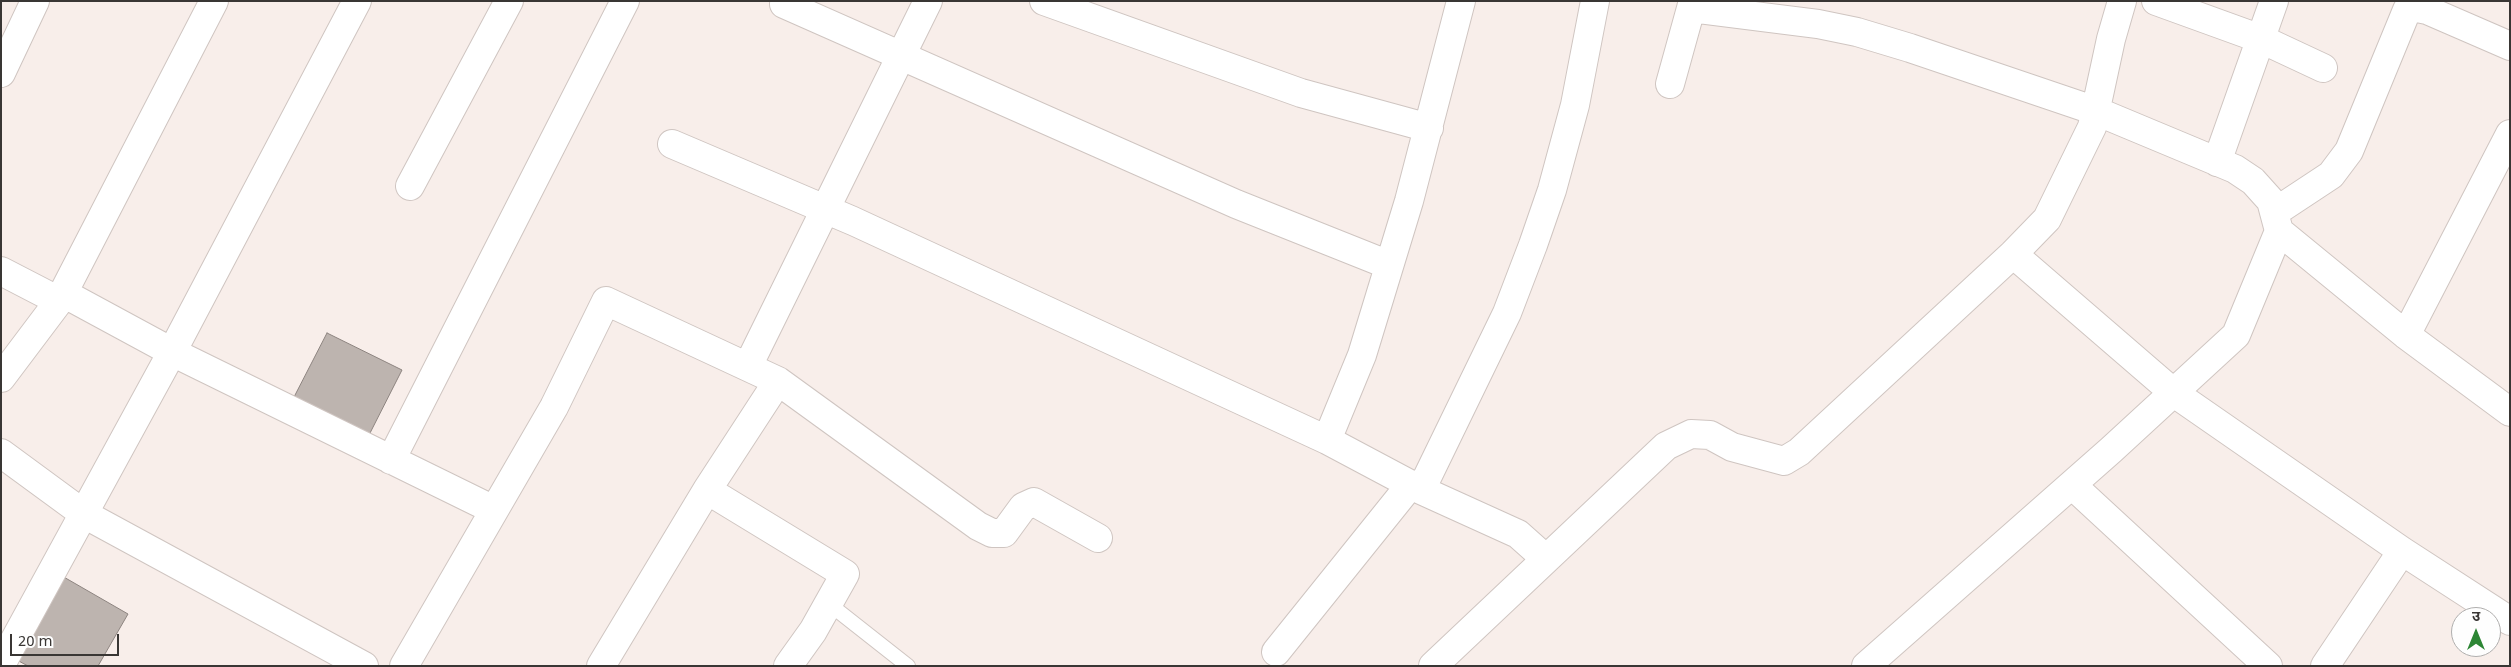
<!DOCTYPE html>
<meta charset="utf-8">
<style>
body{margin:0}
#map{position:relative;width:2511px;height:667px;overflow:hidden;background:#f8eeea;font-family:Georgia,"Noto Sans Devanagari",serif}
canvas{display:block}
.frame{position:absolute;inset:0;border:2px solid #393634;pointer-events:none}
.north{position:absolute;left:2451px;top:607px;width:50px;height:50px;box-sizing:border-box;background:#fefefe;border:1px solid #afaead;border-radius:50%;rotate:0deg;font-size:14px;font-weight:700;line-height:20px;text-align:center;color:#393634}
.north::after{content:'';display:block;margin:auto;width:18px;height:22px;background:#2d8635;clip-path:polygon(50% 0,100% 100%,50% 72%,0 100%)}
.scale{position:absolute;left:10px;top:634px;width:109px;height:22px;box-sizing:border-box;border:2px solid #393634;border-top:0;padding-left:6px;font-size:15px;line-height:18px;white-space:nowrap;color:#393634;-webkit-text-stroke:4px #fefefe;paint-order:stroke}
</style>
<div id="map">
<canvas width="2511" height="667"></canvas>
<div class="frame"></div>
<div class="north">उ</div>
<div class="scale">20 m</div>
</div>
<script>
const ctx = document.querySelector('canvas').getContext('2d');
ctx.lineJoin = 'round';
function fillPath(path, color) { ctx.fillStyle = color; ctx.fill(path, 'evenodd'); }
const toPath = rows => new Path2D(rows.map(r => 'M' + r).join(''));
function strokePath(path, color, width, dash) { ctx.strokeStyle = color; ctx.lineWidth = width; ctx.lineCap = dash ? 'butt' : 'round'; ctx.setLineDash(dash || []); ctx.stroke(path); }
const building = toPath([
 [327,333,402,370,368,437,293,399,327,333],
 [62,576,128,614,98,666,28,666,15,659,62,576]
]);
fillPath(building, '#bdb4af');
strokePath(building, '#8d8480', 1);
const service = toPath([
 [828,603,908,666]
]);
const minor = toPath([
 [1044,1,1301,93,1429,128],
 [2156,1,2261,39,2323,68],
 [784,4,1236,204,1389,265],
 [1691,8,1818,24,1857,32,1910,48,2096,111,2235,169,2253,181,2271,201,2279,231],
 [1,73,35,1],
 [1670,84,1693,1],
 [672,144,853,221,1327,440,1421,490,1518,534,1546,559],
 [2217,162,2274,1],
 [410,186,509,1],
 [2275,212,2331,175,2349,151,2407,10,2412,7,2427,10,2510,46],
 [2013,254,2174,393,2402,551,2510,621],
 [1,271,59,301],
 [63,293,172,352,494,510],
 [2406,335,2510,134],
 [748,366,928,1],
 [1,378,59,301,214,1],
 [1327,440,1362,355,1409,201,1461,1],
 [1,453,84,514,364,666],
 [391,460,625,1],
 [2072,485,2268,666],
 [707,490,845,574,813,631,788,666],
 [1421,490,1507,313,1533,245,1552,190,1575,105,1595,1],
 [1276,652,1411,484],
 [2,663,172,352,357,1],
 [404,666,554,407,606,301,778,381,978,526,992,533,1004,533,1023,507,1034,502,1098,538],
 [601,666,707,490,778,381],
 [1433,666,1666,446,1691,434,1710,435,1732,447,1784,461,1799,452,2013,254,2047,219,2092,127,2111,39,2122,1],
 [1866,666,2111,450,2236,335,2279,231,2406,335,2510,412],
 [2325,666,2402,551]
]);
strokePath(service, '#cfc5c1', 16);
strokePath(minor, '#cfc5c1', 30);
strokePath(service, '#fff', 14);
strokePath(minor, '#fff', 28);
</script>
